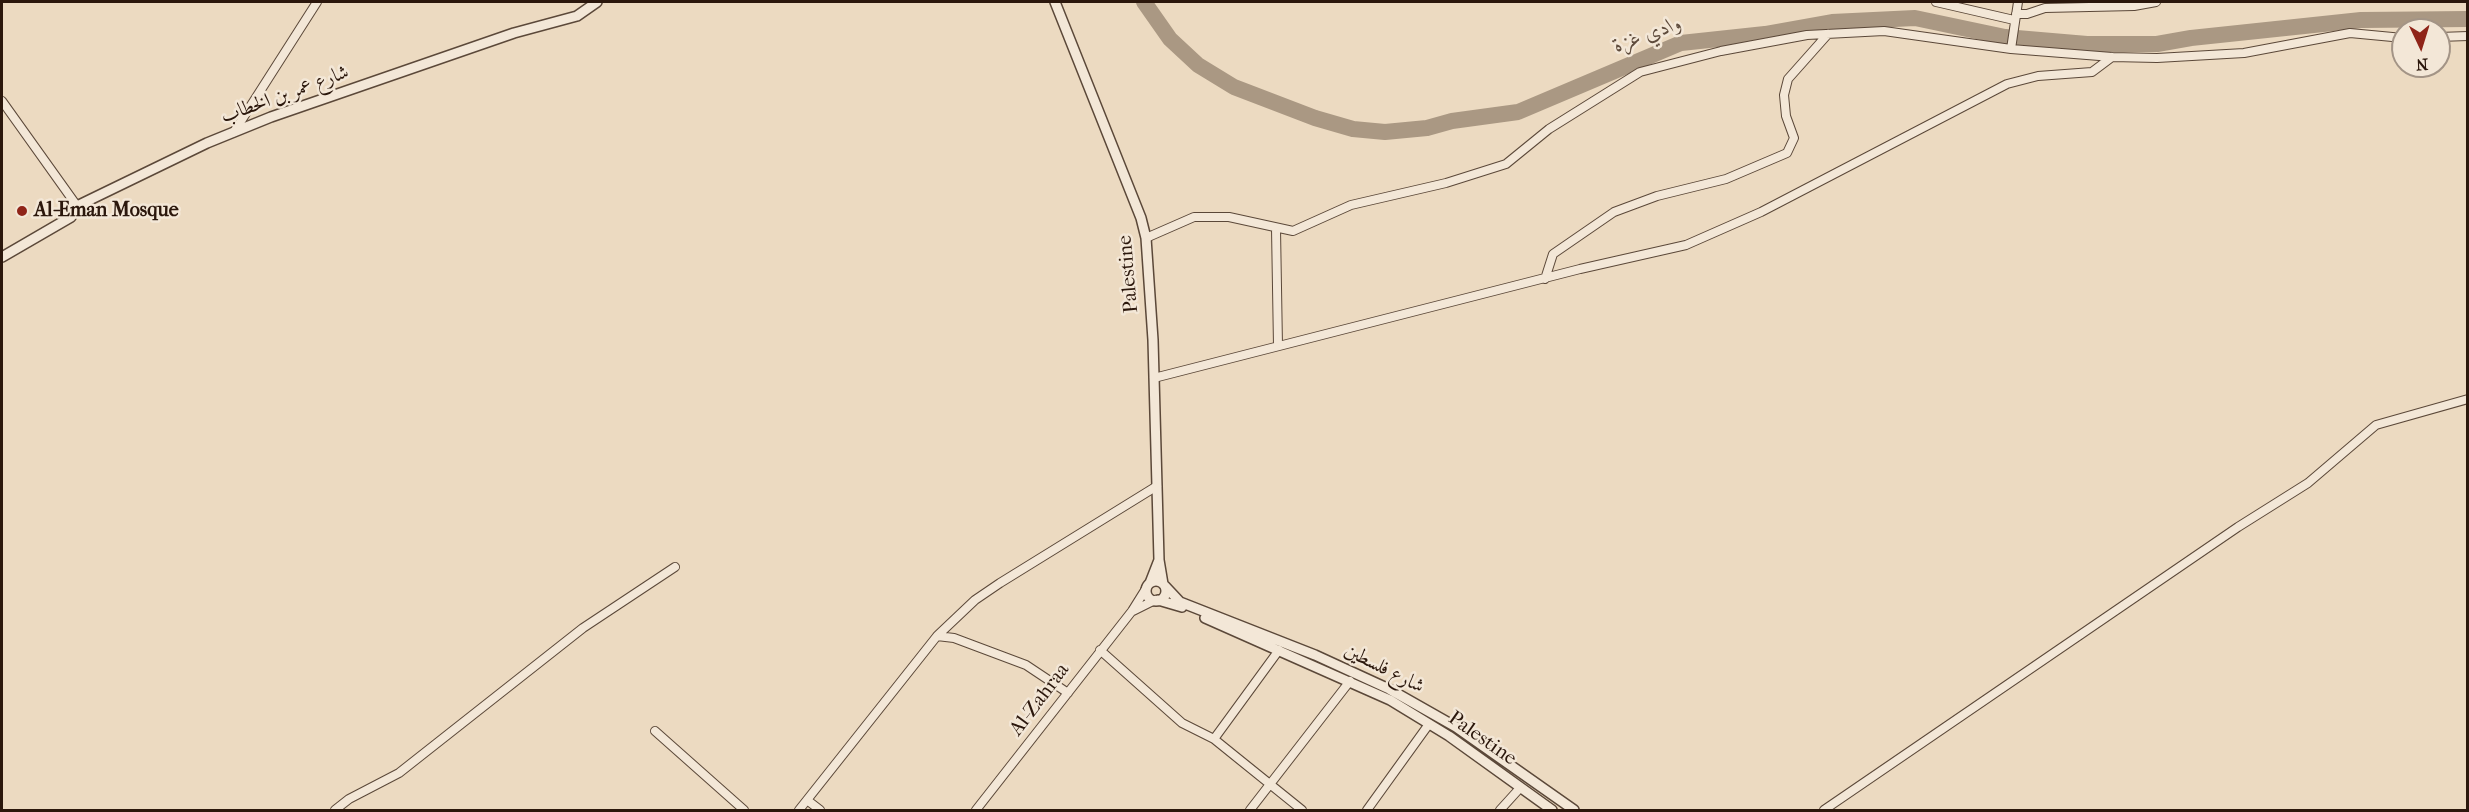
<!DOCTYPE html>
<meta charset="utf-8">
<style>
body{margin:0}
#map{position:relative;width:2469px;height:812px;overflow:hidden;background:#ecdac1;font-family:"IM FELL French Canon",serif}
canvas{display:block}
.frame{position:absolute;inset:0;border:3px solid #2b170c;pointer-events:none}
.north{position:absolute;left:2391px;top:18px;width:60px;height:60px;box-sizing:border-box;background:#f3e7d7;border:2px solid #a39486;border-radius:50%;rotate:176deg;font-size:16px;font-weight:700;line-height:24px;text-align:center;color:#2b170c}
.north::after{content:'';display:block;margin:auto;width:21px;height:27px;background:#8f2418;clip-path:polygon(50% 0,100% 100%,50% 72%,0 100%)}
</style>
<div id="map">
<canvas width="2469" height="812"></canvas>
<div class="frame"></div>
<div class="north">N</div>
</div>
<script>
const ctx = document.querySelector('canvas').getContext('2d');
ctx.lineJoin = 'round';
const toPath = rows => new Path2D(rows.map(r => 'M' + r).join(''));
function strokePath(path, color, width, dash) { ctx.strokeStyle = color; ctx.lineWidth = width; ctx.lineCap = dash ? 'butt' : 'round'; ctx.setLineDash(dash || []); ctx.stroke(path); }
function label(font, color, halo, rows, align = 'center') {
  ctx.font = font + ' "IM FELL French Canon",Amiri,serif'; ctx.lineWidth = 5; ctx.setLineDash([]); ctx.textBaseline = 'middle'; ctx.strokeStyle = halo; ctx.fillStyle = color; for (const [text, x, y, turn = 0] of rows) {
    ctx.save(); ctx.translate(x, y); ctx.rotate((+turn || 0) * Math.PI / 180); ctx.textAlign = isNaN(turn) ? turn : align; if (halo) ctx.strokeText(text, 0, 0); ctx.fillText(text, 0, 0); ctx.restore();
  }
}
strokePath(toPath([
 [1144,2,1170,39,1198,65,1234,87,1315,118,1353,129,1385,132,1427,128,1452,121,1518,112,1681,43,1765,34,1832,22,1915,18,2005,37,2087,44,2157,44,2191,38,2361,20,2468,19]
]), '#aa9883', 16);
const minor = toPath([
 [1936,2,2014,20],
 [2016,14,2027,14,2045,8,2134,6,2156,2],
 [2439,37,2468,36],
 [2011,49,2018,2],
 [2,101,77,206],
 [234,132,317,2],
 [1276,229,1278,346],
 [1146,238,1194,217,1229,217,1293,231,1351,205,1446,183,1506,164,1549,129,1640,72,1721,51,1807,35,1884,31,2011,49,2112,57,2157,58,2244,53,2350,33,2403,38],
 [1545,279,1553,254,1614,212,1657,196,1726,179,1787,153,1794,138,1786,116,1784,95,1788,79,1828,34],
 [1154,378,1580,269,1686,245,1761,212,2007,84,2038,76,2092,72,2112,57],
 [1133,611,1155,600],
 [937,636,975,600,1000,583,1157,486],
 [1100,650,1182,723,1214,739,1302,810],
 [655,731,744,810],
 [1214,739,1279,650],
 [807,800,820,810],
 [335,810,349,799,399,773,583,628,675,567],
 [799,810,937,636,954,638,1026,665,1068,693],
 [976,810,1132,611,1147,587],
 [1250,810,1350,681],
 [1367,810,1429,724],
 [1500,810,1520,788],
 [1824,810,2238,527,2308,483,2376,425,2468,399]
]);
const tertiary = toPath([
 [1055,2,1141,218,1146,238,1153,340,1159,560,1163,584],
 [2,257,71,217,77,206,207,143,271,117,514,33,577,16,597,2],
 '1146 591a10 10 0 1 1 20 0a10 10 0 1 1-20 0Z',
 [1150,583,1159,560],
 [1165,586,1180,602,1315,655,1389,689,1456,727,1574,810],
 [1158,600,1182,607],
 [1205,618,1390,700,1449,736,1552,810]
]);
strokePath(minor, '#5b4839', 10);
strokePath(tertiary, '#5b4839', 12);
strokePath(minor, '#f3e7d7', 8);
strokePath(tertiary, '#f3e7d7', 9);
for (const [x, y, r, color] of [
 [22,211,6,"#8f2418"]
]) { const dot = new Path2D(); dot.arc(x, y, r, 0, 2 * Math.PI); ctx.fillStyle = color; ctx.fill(dot); strokePath(dot, '#f3e7d7', 2); }
label('20px', '#2b170c', '#f3e7d7', [
 ["شارع عمر بن الخطاب",285,95,-20],
 ["Palestine",1129,274,-95],
 ["شارع فلسطين",1384,669,27],
 ["Al-Zahraa",1040,700,-53],
 ["Palestine",1482,739,35]
]);
label('bold 20px', '#2b170c', '#f3e7d7', [
 ["Al-Eman Mosque",34,211]
], 'left');
label('italic 21px', '#5e4b3c', '#f3e7d7', [
 ["وادي غزة",1648,35,-20]
]);
</script>
